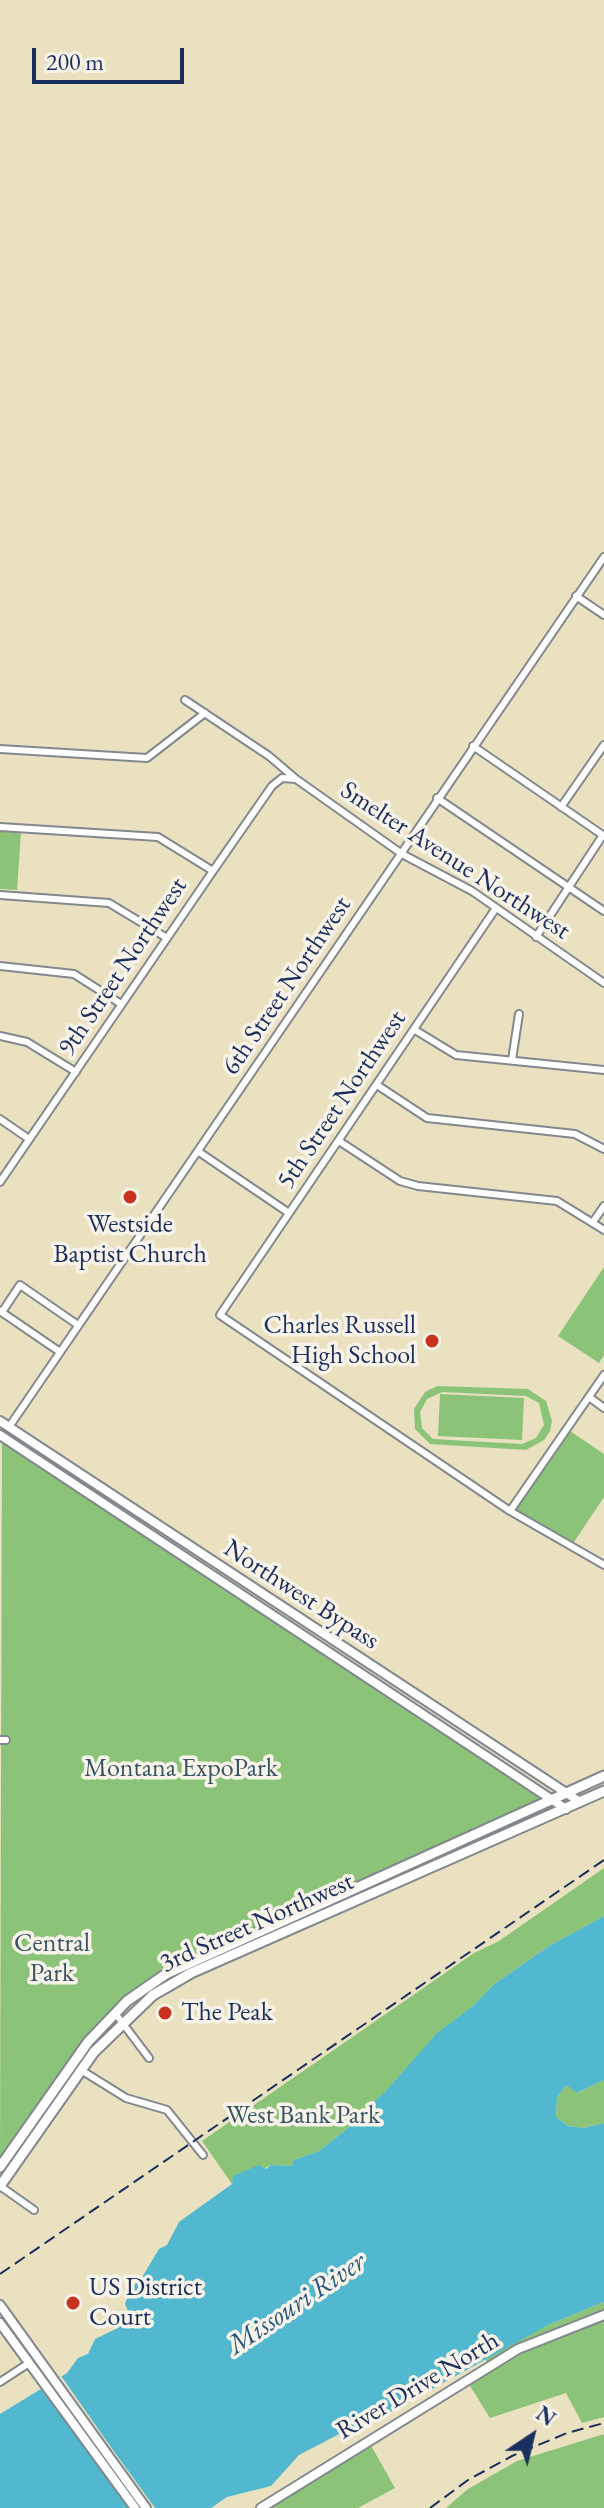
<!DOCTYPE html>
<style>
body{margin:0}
#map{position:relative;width:604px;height:2508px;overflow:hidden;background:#e9e1bf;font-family:"EB Garamond",serif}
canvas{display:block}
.north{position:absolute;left:492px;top:2396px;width:80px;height:80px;-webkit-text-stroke:6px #f7f3e8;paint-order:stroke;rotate:35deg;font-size:22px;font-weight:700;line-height:32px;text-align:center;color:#1b2f5e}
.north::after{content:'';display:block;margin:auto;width:28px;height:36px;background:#1b2f5e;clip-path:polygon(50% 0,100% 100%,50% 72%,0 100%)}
.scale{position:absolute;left:32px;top:48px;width:152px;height:36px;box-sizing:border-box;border:4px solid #1b2f5e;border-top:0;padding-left:10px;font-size:24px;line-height:28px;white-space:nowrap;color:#1b2f5e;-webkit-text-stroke:6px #f7f3e8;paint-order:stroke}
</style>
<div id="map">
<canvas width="604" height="2508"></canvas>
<div class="north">N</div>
<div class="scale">200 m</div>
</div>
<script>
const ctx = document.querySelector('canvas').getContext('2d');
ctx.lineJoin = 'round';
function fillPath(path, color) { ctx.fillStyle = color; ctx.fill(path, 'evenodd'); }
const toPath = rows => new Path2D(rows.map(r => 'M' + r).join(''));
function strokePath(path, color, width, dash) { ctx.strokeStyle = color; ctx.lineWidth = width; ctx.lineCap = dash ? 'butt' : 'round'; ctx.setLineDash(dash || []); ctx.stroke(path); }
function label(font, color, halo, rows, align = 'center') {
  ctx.font = font + ' "EB Garamond",serif'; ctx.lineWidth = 7; ctx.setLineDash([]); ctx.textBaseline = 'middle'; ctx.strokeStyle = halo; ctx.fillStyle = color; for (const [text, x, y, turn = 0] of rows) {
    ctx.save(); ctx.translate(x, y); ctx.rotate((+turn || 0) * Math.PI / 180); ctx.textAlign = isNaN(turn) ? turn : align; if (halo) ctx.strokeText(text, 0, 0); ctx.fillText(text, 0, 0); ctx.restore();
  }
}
fillPath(toPath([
 [0,830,21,832,17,890,0,889],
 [604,1267,604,1355,599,1363,558,1336],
 [437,1386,528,1389,546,1401,552,1421,550,1431,544,1440,526,1450,430,1444,415,1429,414,1409,425,1392],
 [442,1392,526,1396,539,1403,544,1425,536,1438,522,1444,433,1439,422,1428,420,1412,427,1399],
 [440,1394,524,1398,522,1440,438,1436],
 [567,1429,604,1454,604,1497,572,1545,510,1511],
 [2,1436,551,1799,187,1962,114,2012,0,2160],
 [604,1868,604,1916,549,1946,493,1985,473,2006,438,2033,385,2092,358,2116,358,2120,319,2151,294,2160,291,2166,271,2165,232,2184,202,2141,474,1953,499,1941],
 [604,2080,604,2123,584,2128,568,2126,556,2117,557,2098,566,2085,578,2093],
 [604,2302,604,2417,582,2423,566,2393,490,2418,467,2381,491,2367,484,2358,548,2325],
 [604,2434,604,2508,446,2508,468,2489,517,2461],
 [369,2442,395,2488,358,2508,267,2508]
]), '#8bc478');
fillPath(toPath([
 [604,1916,604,2080,577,2093,566,2085,557,2098,556,2117,568,2126,584,2128,604,2123,604,2302,548,2325,356,2431,343,2432,299,2455,271,2486,227,2497,211,2508,0,2508,0,2414,67,2373,78,2358,88,2354,95,2339,118,2328,129,2313,125,2304,131,2287,141,2279,159,2249,167,2245,179,2222,232,2184,233,2176,259,2165,266,2169,271,2165,291,2166,294,2160,319,2151,358,2120,357,2116,385,2092,437,2033,473,2006,493,1985,549,1946]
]), '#51b8cf');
fillPath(toPath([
 [59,2373,108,2443,155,2508,130,2508,38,2385]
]), '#e9e1bf');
const minor = toPath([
 [576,596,604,615],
 [185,700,269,756,296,779],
 [473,746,604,836],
 [0,749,147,758,205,713],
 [437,798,604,911],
 [561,807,604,745],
 [0,827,158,837,213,871],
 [0,895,109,903,167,938],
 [496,908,220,1315,510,1511,604,1565],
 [536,937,603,835],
 [0,966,74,974,121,1004],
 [415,1030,456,1055,604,1070],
 [0,1036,27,1042,76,1072],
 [512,1060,519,1014],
 [377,1085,427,1118,575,1134,604,1149],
 [0,1119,29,1139],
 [339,1141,400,1181,418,1186,557,1201,604,1230],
 [199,1152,289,1213],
 [0,1182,213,871,272,786,282,778,296,779,402,854,472,891,604,983],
 [593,1222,604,1206],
 [0,1311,60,1352],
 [2,1312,20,1285,78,1325],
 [589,1397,604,1408],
 [9,1427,604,557],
 [510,1511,604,1375],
 [0,1740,6,1740],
 [115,2013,149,2058],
 [81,2070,126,2098,167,2110,203,2155],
 [0,2186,34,2210],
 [0,2382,29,2363]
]);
const major = toPath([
 [0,1421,580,1802],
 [0,1435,566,1809],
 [0,2305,146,2508],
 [0,2323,135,2508],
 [261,2508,518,2349,604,2315]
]);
const highway = toPath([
 [0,2167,88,2042,127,2001,166,1974,604,1776],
 [0,2186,94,2052,153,1995,191,1973,604,1791]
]);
strokePath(minor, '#82888e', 10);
strokePath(major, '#82888e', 12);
strokePath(highway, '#82888e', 13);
strokePath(minor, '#fff', 6);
strokePath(major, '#fff', 8);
strokePath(highway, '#fff', 9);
strokePath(toPath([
 [0,2274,604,1860],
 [430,2508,468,2480,512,2456,567,2433,604,2423]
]), '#1b2f5e', 2, [12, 6]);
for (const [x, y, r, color] of [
 [130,1197,8,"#c8321e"],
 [432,1341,8,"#c8321e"],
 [165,2013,8,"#c8321e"],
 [73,2303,8,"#c8321e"]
]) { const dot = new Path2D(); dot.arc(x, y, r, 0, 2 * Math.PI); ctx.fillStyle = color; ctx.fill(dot); strokePath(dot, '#f7f3e8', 3); }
label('26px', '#1b2f5e', '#f7f3e8', [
 ["Smelter Avenue Northwest",455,861,33],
 ["9th Street Northwest",123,967,-56],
 ["6th Street Northwest",287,986,-56],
 ["5th Street Northwest",342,1100,-56],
 ["Northwest Bypass",301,1595,33],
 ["3rd Street Northwest",257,1923,-24],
 ["River Drive North",418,2386,-31]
]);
label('26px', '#1b2f5e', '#f7f3e8', [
 ["Westside",130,1225,"center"],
 ["Baptist Church",130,1255,"center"],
 ["Charles Russell",416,1326,"right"],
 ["High School",416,1356,"right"],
 ["The Peak",181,2013],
 ["US District",89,2288],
 ["Court",89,2318]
], 'left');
label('26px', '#375464', '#f7f3e8', [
 ["Montana ExpoPark",181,1769],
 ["Central",52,1944],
 ["Park",52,1974],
 ["West Bank Park",303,2116]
]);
label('italic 28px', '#2b5880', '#f7f3e8', [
 ["Missouri River",297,2304,-34]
]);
</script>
